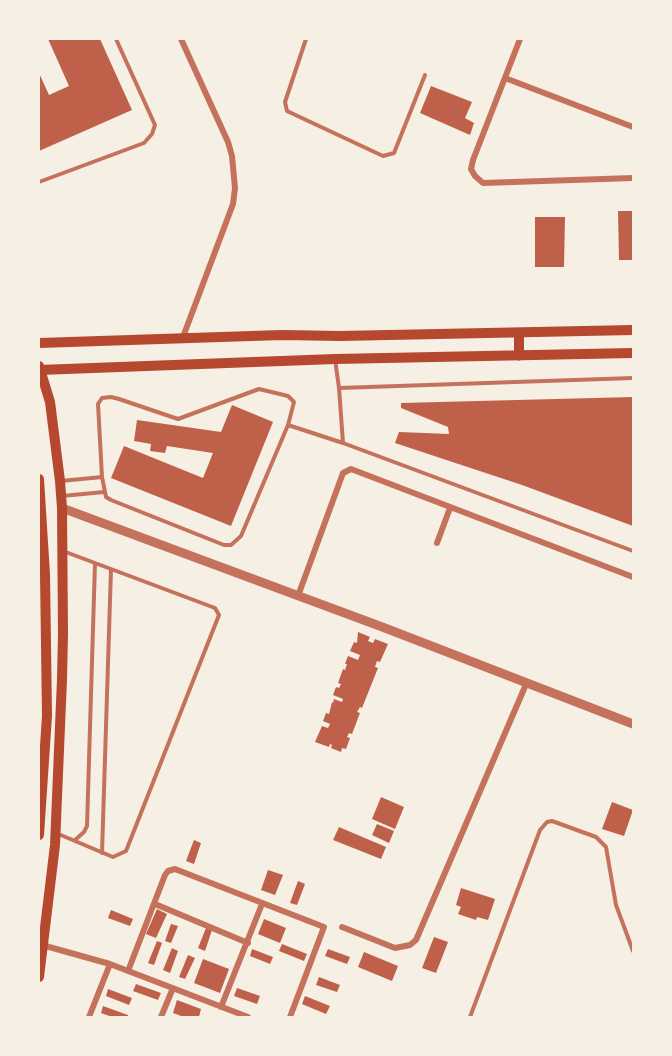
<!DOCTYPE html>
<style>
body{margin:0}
#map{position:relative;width:672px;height:1056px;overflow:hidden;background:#f6efe4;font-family:"Open Sans",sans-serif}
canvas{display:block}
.frame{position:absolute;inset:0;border:40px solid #f6efe4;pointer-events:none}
</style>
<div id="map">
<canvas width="672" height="1056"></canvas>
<div class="frame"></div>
</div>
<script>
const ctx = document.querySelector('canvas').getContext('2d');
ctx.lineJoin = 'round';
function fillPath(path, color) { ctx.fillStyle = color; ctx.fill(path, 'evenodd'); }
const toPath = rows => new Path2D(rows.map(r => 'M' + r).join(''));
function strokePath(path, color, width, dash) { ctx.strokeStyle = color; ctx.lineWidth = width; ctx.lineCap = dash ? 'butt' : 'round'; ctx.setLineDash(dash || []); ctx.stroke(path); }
fillPath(toPath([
 [48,39,100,39,132,110,39,151,39,73,49,95,69,86],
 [431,86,472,102,465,118,474,123,470,135,420,113],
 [618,211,633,211,633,260,619,260],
 [535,217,565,217,564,267,535,267],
 [633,397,633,526,522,485,395,443,399,432,449,434,448,427,401,408,401,403],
 [232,405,273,422,231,526,111,478,124,446,203,478,213,453,167,446,165,453,150,451,151,444,134,441,137,420,221,432],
 [358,632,370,637,368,641,373,643,375,639,388,644,380,662,377,661,375,667,378,668,362,708,360,707,357,712,360,713,352,734,349,733,347,737,350,738,346,749,342,748,341,752,331,748,332,745,330,744,329,747,315,742,322,726,328,728,330,724,323,721,326,713,329,714,332,702,333,703,334,699,342,702,343,699,333,695,336,687,339,688,341,684,338,683,343,669,345,670,347,664,345,664,348,656,358,660,360,655,350,651,354,642,357,643],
 [381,797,404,807,395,829,372,819],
 [612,802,633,810,624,836,602,829],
 [377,824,394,831,389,843,372,835],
 [339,827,386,847,381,859,333,840],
 [194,840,201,843,194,864,186,861],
 [268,870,283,875,275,895,261,890],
 [298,881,305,884,297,905,290,903],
 [461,888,495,899,488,920,477,917,476,920,458,914,461,907,456,905],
 [157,909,167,914,156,938,146,934],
 [111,910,133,919,130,926,108,918],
 [264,919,286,928,280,943,258,934],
 [171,924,178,926,171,943,165,941],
 [206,928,212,930,205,951,198,948],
 [434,937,448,942,436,973,422,968],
 [157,941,162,943,154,965,148,963],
 [282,944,307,954,304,961,279,951],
 [172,948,178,951,170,973,163,970],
 [252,949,273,957,270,964,250,956],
 [328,949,350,957,347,964,325,956],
 [364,952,398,966,392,981,358,967],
 [188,955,195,958,185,979,179,977],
 [203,959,229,969,220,993,194,983],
 [319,977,340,985,337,992,316,985],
 [136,984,161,993,158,1000,133,991],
 [237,988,260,996,257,1004,234,996],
 [108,989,132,998,129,1005,106,996],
 [305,996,330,1006,326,1014,302,1004],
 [177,1000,201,1009,199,1017,184,1017,173,1013],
 [103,1006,128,1015,128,1017,112,1017,101,1013]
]), '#bf614a');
strokePath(toPath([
 [306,39,285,102,287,111,383,156,394,153,425,75],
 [39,182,144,143,152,134,155,125,116,39],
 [335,359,339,388],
 [288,425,343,443,633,551],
 [343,443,339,388,633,378],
 [61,481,102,477,98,404,102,398,111,397,119,399,178,419,259,389,288,396,294,402,288,425,241,536,231,545,224,545,111,500,106,497,102,477],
 [62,496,104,492],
 [56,833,113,857,126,851,219,615,215,608,63,551],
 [75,840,84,832,87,826,95,563],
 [102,853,111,569],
 [470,1017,540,830,547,822,552,821,596,837,606,847,616,905,633,951]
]), '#c5725c', 4);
strokePath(toPath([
 [181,39,228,142,232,156,235,188,233,204,183,337],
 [520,39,473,160,471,169,475,176,483,183,633,178],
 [505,78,633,127],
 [437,543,450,508],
 [298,596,343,473,351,469,633,577],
 [155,904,248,943],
 [342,927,395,948,410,945,416,940,527,682],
 [42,945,110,964,248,1017],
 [128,971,165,875,168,871,175,869,324,927,290,1017],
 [221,1007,262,904],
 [89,1017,110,964],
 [161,1017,173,988]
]), '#c5725c', 6);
strokePath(toPath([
 [62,508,385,628,633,724]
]), '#c5725c', 9);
strokePath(toPath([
 [39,343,282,335,340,336,633,330],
 [519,356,519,333],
 [39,366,50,402,60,481,62,508,63,634,62,679,55,845,39,977],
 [39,370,335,359,633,353],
 [39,479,45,574,47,716,39,835]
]), '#b5482f', 10);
</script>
